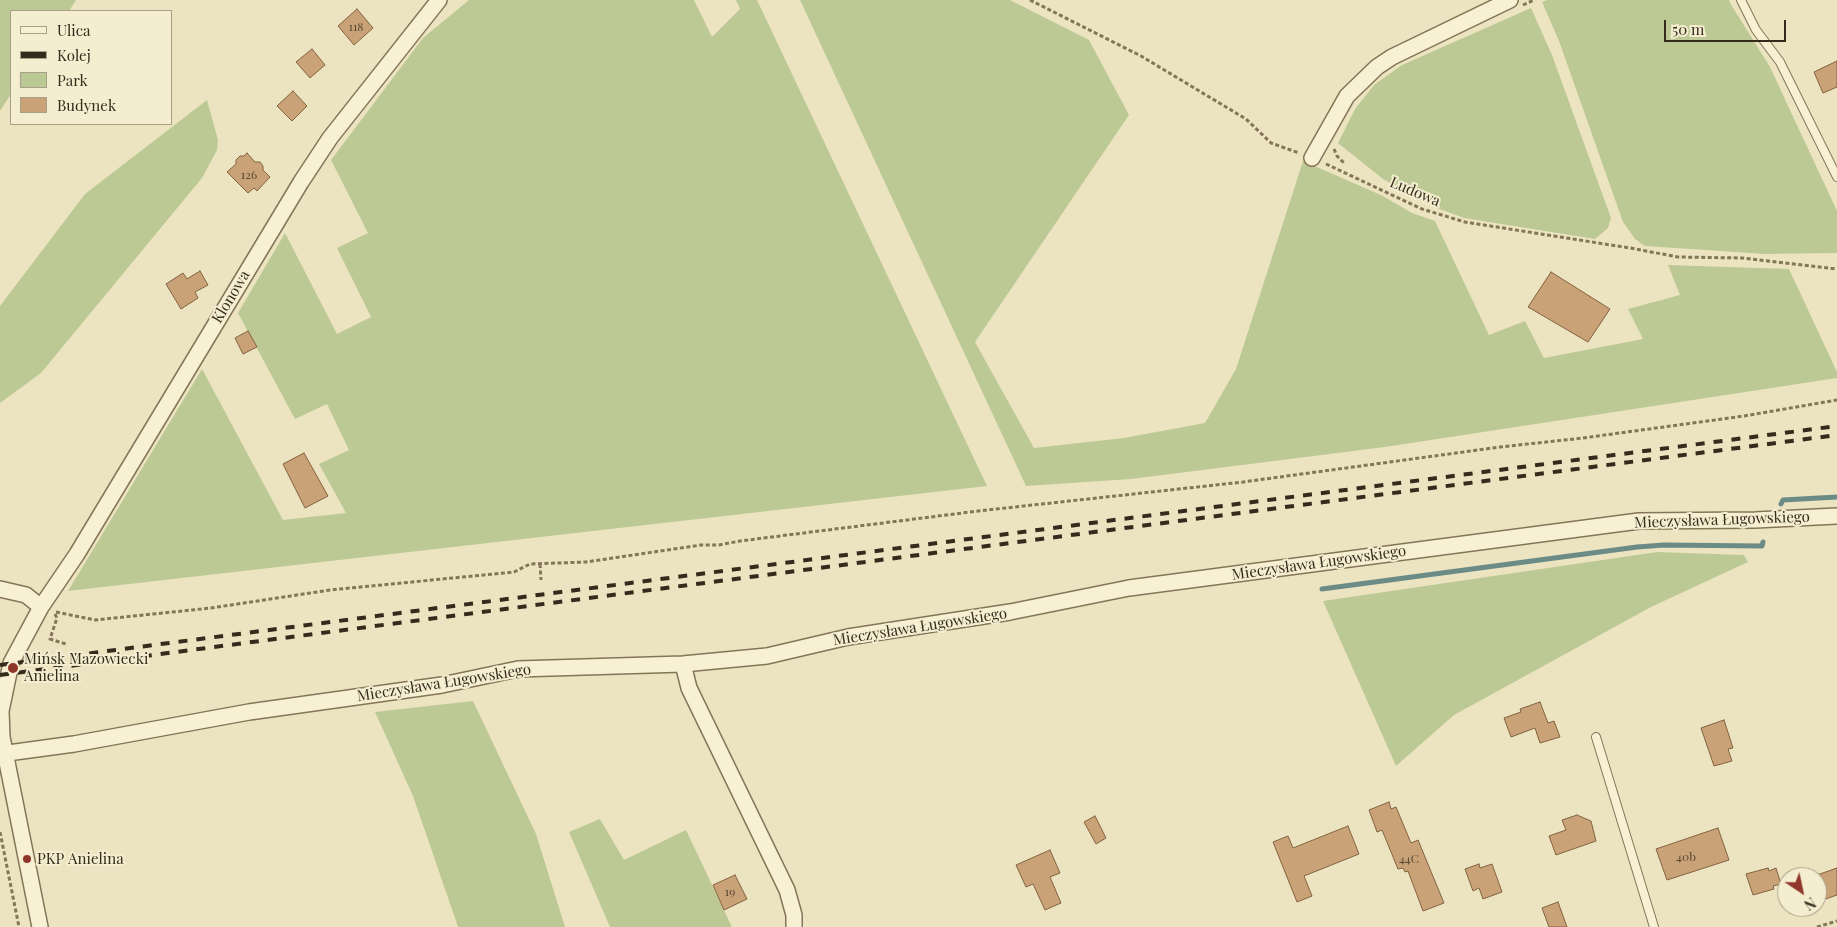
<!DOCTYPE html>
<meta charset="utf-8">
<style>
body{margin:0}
#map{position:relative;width:1837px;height:927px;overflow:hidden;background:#ece4c0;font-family:"Playfair Display",serif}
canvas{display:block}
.legend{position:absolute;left:10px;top:10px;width:162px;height:115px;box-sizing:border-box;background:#f4edcf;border:1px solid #a79f88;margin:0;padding:6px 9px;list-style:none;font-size:15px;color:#342b1d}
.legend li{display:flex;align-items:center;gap:10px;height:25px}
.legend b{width:25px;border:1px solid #a79f88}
.north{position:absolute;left:1777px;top:867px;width:50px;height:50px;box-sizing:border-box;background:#f4edcf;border:1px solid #a79f88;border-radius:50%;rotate:146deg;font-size:14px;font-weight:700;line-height:20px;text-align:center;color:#342b1d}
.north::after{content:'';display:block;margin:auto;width:18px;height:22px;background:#91362b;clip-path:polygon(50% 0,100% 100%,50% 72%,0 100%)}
.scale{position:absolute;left:1664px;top:20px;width:122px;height:22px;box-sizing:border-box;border:2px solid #342b1d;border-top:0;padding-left:6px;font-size:15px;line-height:18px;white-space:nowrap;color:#342b1d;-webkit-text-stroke:4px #f4edcf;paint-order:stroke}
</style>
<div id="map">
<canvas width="1837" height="927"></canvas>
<ul class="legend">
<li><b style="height:6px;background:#f7f0d3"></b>Ulica</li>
<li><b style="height:6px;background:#342b1d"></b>Kolej</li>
<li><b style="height:14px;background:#bdc995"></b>Park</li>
<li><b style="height:14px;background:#c9a277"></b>Budynek</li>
</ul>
<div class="north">N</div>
<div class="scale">50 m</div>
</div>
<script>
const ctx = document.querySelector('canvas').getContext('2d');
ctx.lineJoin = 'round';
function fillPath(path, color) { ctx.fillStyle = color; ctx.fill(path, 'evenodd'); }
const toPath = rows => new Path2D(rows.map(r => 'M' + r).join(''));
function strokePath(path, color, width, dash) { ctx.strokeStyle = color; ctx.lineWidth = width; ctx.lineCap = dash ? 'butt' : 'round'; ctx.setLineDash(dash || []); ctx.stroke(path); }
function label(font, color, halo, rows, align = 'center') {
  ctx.font = font + ' "Playfair Display",serif'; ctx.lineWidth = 4; ctx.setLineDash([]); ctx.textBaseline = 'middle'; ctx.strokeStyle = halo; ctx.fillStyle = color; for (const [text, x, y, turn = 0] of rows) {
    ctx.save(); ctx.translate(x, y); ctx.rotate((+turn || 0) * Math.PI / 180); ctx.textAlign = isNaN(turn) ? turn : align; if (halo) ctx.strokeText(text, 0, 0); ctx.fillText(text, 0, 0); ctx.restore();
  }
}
fillPath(toPath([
 [0,0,76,0,69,11,11,11,11,94,0,111],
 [469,0,694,0,712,37,740,9,736,0,757,0,987,486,68,591,202,369,283,520,346,513,319,464,349,450,327,404,295,419,238,313,285,233,337,334,371,317,337,248,368,233,331,160,423,38],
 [800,0,1010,0,1089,40,1129,115,975,342,1034,448,1124,438,1205,423,1236,369,1303,161,1381,195,1412,213,1435,221,1489,335,1525,321,1544,358,1643,339,1628,309,1680,295,1668,265,1789,269,1837,372,1837,378,1385,447,1131,479,1026,486],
 [1547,0,1729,0,1730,3,1770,67,1837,211,1837,253,1765,254,1645,246,1635,239,1623,222,1559,41,1542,2],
 [1531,8,1552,55,1611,218,1608,228,1595,239,1464,218,1434,207,1383,179,1338,143,1355,109,1374,85,1402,65],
 [207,100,218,140,217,150,202,178,41,373,0,403,0,306,85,194],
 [1657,552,1744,555,1748,562,1651,607,1454,715,1396,766,1323,601],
 [473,701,536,834,565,927,458,927,413,796,375,712],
 [600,819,624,860,686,830,732,927,610,927,569,832]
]), '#bdc995');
strokePath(toPath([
 [1781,504,1783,500,1837,497],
 [1322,589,1637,547,1664,545,1762,546,1763,542]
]), '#6b8b87', 5);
const building = toPath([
 [357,9,373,28,354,45,338,26,357,9],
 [312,49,325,65,310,78,296,62,312,49],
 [1837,61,1837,87,1823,93,1814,72,1837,61],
 [293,91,307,106,292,121,277,106,293,91],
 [247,153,255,162,260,162,263,166,263,170,270,177,257,191,254,188,248,193,227,172,236,164,236,160,240,156,244,156,247,153],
 [200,271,208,285,195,292,198,298,181,309,166,284,183,273,187,279,200,271],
 [1551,272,1610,309,1588,342,1528,307,1551,272],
 [248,331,257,347,243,354,235,338,248,331],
 [304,453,328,496,305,508,283,464,304,453],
 [1540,702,1548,723,1554,721,1560,737,1540,743,1535,728,1511,737,1504,718,1521,712,1520,709,1540,702],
 [1724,720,1733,748,1728,749,1732,761,1714,766,1701,728,1724,720],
 [1389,802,1391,809,1396,807,1411,843,1418,840,1444,903,1423,911,1408,871,1405,872,1403,868,1398,869,1382,830,1377,832,1369,810,1389,802],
 [1577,815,1591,821,1596,841,1556,855,1549,836,1566,830,1562,820,1577,815],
 [1095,816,1106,838,1096,844,1084,822,1095,816],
 [1348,826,1359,854,1304,876,1312,896,1297,902,1273,842,1288,836,1293,848,1348,826],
 [1718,828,1729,860,1667,880,1656,849,1718,828],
 [1050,850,1060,873,1050,877,1061,903,1045,910,1033,884,1026,887,1016,865,1050,850],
 [1479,864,1480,868,1492,864,1502,892,1483,899,1479,888,1473,891,1465,869,1479,864],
 [1768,868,1769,871,1776,868,1781,884,1773,886,1774,889,1753,895,1746,874,1768,868],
 [1837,868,1837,895,1817,902,1817,875,1837,868],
 [735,875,747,899,724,910,713,885,735,875],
 [1558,902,1567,927,1549,927,1542,908,1558,902]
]);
fillPath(building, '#c9a277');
strokePath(building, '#826240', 1);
const lane = toPath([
 [1741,0,1756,30,1780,62,1837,177],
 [1596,737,1654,927]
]);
const street = toPath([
 [1312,158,1347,96,1377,67,1392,57,1510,0],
 [0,589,26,595,41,607],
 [683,664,689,688,787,890,794,915,794,927],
 [0,754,74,744,249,712,442,685,518,669,683,664,767,656,848,637,1010,612,1129,588,1639,521,1755,520,1837,516],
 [40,927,2,737,1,711,11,663,41,607,77,554,301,182,330,138,439,0]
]);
strokePath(lane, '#847559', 10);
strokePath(street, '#847559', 18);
strokePath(toPath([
 [1030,0,1141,56,1246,119,1271,143,1299,153],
 [1523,5,1534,0],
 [1334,149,1337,156,1345,164],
 [1326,164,1422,209,1465,222,1630,248,1678,257,1742,258,1837,269],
 [540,564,541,580],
 [56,612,95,620,211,608,330,590,514,572,530,564,586,562,701,545,719,545,740,541,978,511,1243,482,1500,447,1583,438,1744,416,1837,400],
 [55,614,57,618,50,639,66,644],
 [0,832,19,927],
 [1817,927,1837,921]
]), '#847559', 3, [4, 2.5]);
strokePath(lane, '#f7f0d3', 8);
strokePath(street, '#f7f0d3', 15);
strokePath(toPath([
 [0,665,1837,426],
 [0,675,1837,435]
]), '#342b1d', 4, [9, 9]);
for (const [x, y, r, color] of [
 [13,668,6,"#91362b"],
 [27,859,5,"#91362b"]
]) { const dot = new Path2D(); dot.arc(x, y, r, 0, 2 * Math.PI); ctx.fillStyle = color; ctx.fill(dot); strokePath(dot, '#f4edcf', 2); }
label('12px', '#594934', null, [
 ["118",356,27],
 ["126",249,175],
 ["40b",1686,857],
 ["44C",1409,859],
 ["19",730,892]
]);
label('15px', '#342b1d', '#f4edcf', [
 ["Ludowa",1415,192,23],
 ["Klonowa",231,297,-59],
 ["Mieczysława Ługowskiego",1722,520,-2],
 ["Mieczysława Ługowskiego",1319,563,-8],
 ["Mieczysława Ługowskiego",920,627,-9],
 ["Mieczysława Ługowskiego",444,683,-9]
]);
label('15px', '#342b1d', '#f4edcf', [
 ["Mińsk Mazowiecki",24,659],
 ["Anielina",24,676],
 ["PKP Anielina",37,859]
], 'left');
</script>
